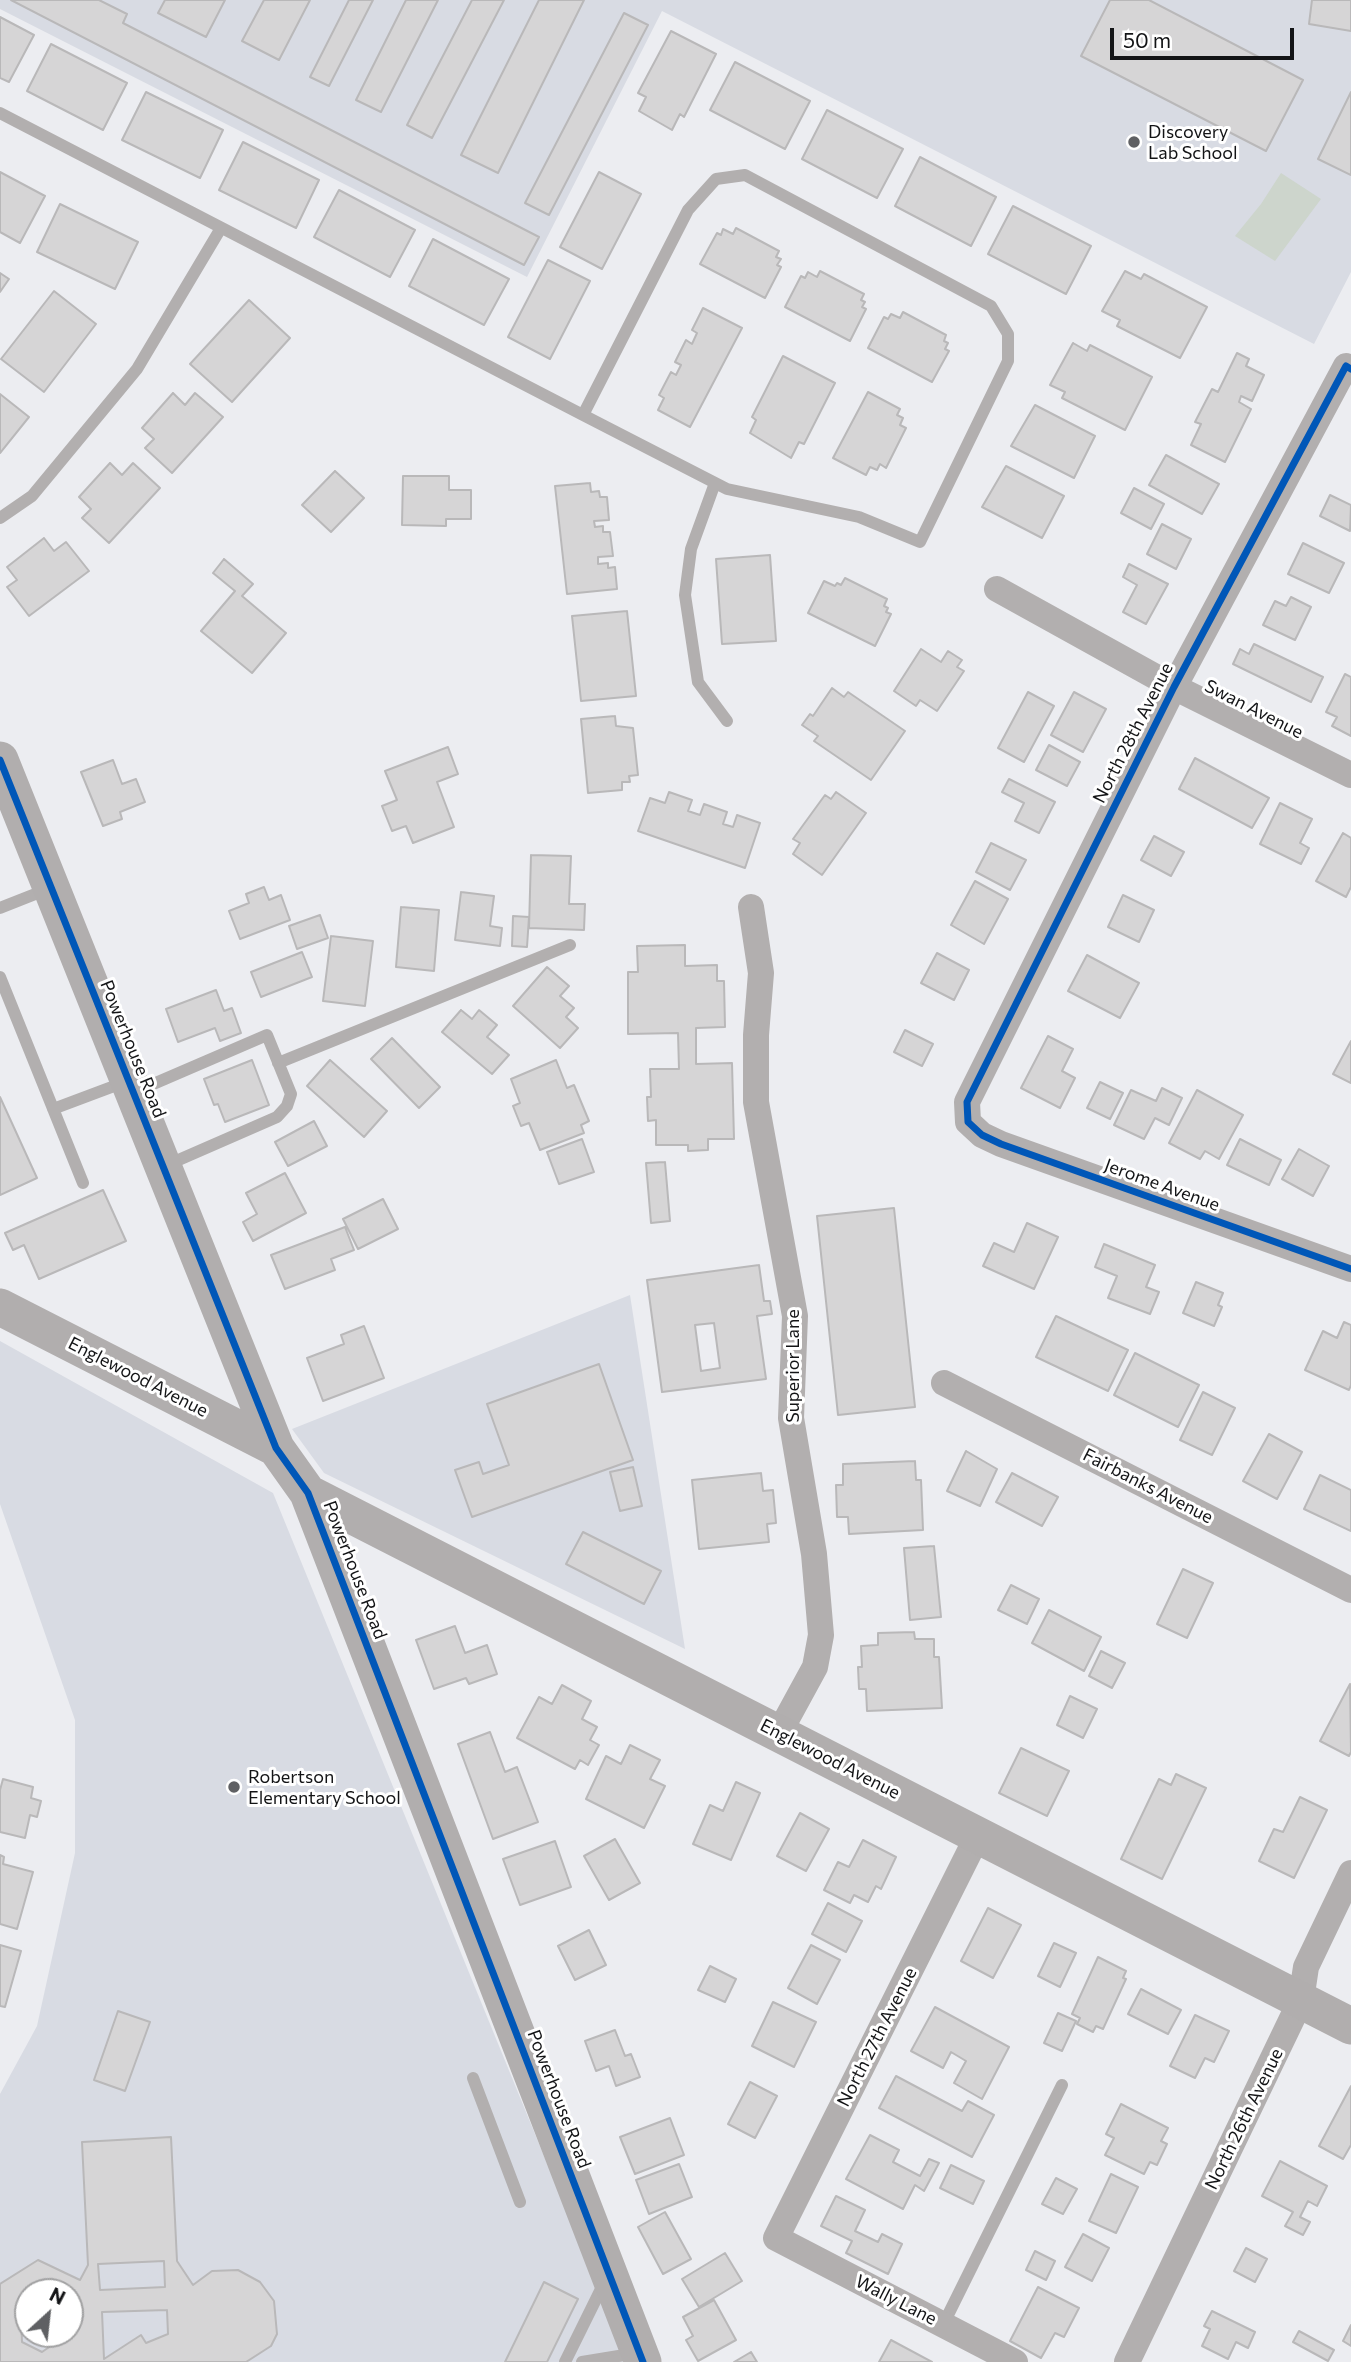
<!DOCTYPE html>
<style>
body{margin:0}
#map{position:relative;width:1351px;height:2362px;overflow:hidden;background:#ecedf1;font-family:Commissioner,sans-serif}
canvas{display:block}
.north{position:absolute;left:14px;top:2278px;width:70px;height:70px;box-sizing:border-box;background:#fff;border:2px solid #a1a1a2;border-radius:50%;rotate:27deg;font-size:19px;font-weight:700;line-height:28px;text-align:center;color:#131416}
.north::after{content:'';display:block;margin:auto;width:24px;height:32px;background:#5f6063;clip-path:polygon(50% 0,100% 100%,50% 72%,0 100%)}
.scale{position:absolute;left:1110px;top:28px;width:184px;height:32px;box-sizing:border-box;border:4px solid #131416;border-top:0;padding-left:9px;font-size:21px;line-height:24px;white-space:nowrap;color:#131416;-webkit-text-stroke:5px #fff;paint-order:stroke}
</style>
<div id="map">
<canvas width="1351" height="2362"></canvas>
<div class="north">N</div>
<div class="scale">50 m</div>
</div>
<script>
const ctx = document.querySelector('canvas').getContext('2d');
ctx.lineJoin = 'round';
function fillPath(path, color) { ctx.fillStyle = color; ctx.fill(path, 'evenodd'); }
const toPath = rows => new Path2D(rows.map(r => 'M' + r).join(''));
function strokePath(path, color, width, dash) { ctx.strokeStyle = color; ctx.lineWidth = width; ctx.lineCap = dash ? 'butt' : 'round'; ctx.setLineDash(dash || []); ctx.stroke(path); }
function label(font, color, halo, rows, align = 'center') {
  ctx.font = font + ' Commissioner,sans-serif'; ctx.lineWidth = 6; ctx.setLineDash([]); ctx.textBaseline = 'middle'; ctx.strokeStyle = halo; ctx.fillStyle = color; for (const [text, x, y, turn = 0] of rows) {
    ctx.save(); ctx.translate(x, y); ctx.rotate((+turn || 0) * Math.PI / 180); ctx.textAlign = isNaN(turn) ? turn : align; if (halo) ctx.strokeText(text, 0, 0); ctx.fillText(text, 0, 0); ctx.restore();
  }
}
fillPath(toPath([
 [0,0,1351,0,1351,272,1314,344,662,11,527,277,0,9],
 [630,1295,685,1649,324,1473,292,1429],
 [0,1341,273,1493,573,2227,624,2362,0,2362,0,2094,37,2026,75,1853,75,1720,0,1504],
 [28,2292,70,2292,70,2334,28,2334]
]), '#d8dbe3');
fillPath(toPath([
 [1281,173,1321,199,1275,261,1235,236,1261,204]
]), '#cdd5cc');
const building = toPath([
 [11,0,99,0,127,14,123,23,539,237,524,265,11,0],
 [165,0,225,0,206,37,158,13,165,0],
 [264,0,310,0,279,60,242,41,264,0],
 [349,0,373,0,329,86,310,77,349,0],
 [406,0,438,0,381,112,356,100,406,0],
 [472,0,504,0,432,138,407,125,472,0],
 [539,0,584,0,498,173,461,155,539,0],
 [1110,0,1149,0,1303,80,1266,151,1081,56,1110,0],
 [1312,0,1351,0,1351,31,1309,24,1312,0],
 [624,13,648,25,549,215,525,203,624,13],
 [0,17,34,35,9,82,0,78,0,17],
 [671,31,716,54,684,117,680,114,672,130,639,111,646,97,638,93,671,31],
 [51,44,127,83,103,130,27,91,51,44],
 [735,62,810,101,785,149,710,110,735,62],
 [146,92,223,130,200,178,122,140,146,92],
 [1351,92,1351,175,1318,159,1351,92],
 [827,110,903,149,877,198,802,159,827,110],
 [243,142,319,180,296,228,219,190,243,142],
 [920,157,996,197,971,246,895,206,920,157],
 [0,172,45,196,20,243,0,232,0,172],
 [599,172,641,194,602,269,560,247,599,172],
 [339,190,415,230,390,277,314,237,339,190],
 [60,204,138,242,115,289,37,252,60,204],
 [1013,206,1091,246,1066,294,988,254,1013,206],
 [736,228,779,251,776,257,781,259,777,265,781,267,765,298,700,264,717,233,721,235,723,229,733,234,736,228],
 [433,239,509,279,484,325,409,286,433,239],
 [548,260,590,281,550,359,508,337,548,260],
 [820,271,864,294,861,300,865,302,862,307,866,309,850,341,785,307,801,276,805,278,808,272,817,277,820,271],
 [1125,271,1141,279,1144,274,1207,307,1180,358,1117,326,1120,320,1102,311,1125,271],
 [0,273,9,279,0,292,0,273],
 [54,291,96,324,44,392,1,359,54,291],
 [249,300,290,338,232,402,190,364,249,300],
 [703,308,742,328,690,427,658,410,664,398,659,395,671,372,676,375,681,365,675,362,686,340,692,344,697,333,692,330,703,308],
 [903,312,946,335,944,341,948,343,945,349,949,351,932,382,868,348,884,317,888,319,891,314,900,318,903,312],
 [1073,343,1087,351,1090,345,1152,377,1125,430,1062,398,1065,392,1050,385,1073,343],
 [1237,353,1249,359,1246,366,1264,375,1252,401,1241,396,1239,402,1251,409,1225,462,1191,445,1201,424,1195,422,1212,389,1218,392,1237,353],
 [783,356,835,383,804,444,799,442,791,458,750,433,756,420,752,417,783,356],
 [868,392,900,409,897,415,903,418,900,425,906,428,886,468,880,464,877,470,870,467,866,475,833,458,868,392],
 [173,393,185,405,195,393,223,417,172,473,145,448,154,439,142,428,173,393],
 [0,394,29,417,0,453,0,394],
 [1035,405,1095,436,1074,478,1011,446,1035,405],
 [1166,455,1219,484,1202,514,1149,485,1166,455],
 [110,463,122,475,133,463,160,488,109,543,82,518,91,509,79,497,110,463],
 [1006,466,1064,496,1042,538,982,507,1006,466],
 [335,471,364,498,331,532,302,505,335,471],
 [403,476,449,476,449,490,471,490,471,519,446,519,446,526,402,525,403,476],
 [590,483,591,492,599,491,600,497,607,497,609,520,594,521,595,527,603,526,603,532,610,532,613,556,598,557,598,564,608,563,608,568,615,567,617,589,567,594,555,486,590,483],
 [1134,488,1164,504,1151,529,1121,513,1134,488],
 [1330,495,1351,505,1350,531,1320,516,1330,495],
 [1162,524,1191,539,1176,569,1147,554,1162,524],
 [44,538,54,551,66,542,89,571,29,616,7,587,17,580,7,567,44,538],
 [1303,543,1344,563,1329,593,1288,574,1303,543],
 [770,555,776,641,722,644,716,559,770,555],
 [224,559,253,584,242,596,286,633,252,673,201,631,235,591,213,573,224,559],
 [1129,564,1168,584,1146,624,1123,612,1137,585,1123,577,1129,564],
 [845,578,887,599,884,606,888,608,886,612,891,614,875,646,808,613,824,581,835,586,837,583,841,585,845,578],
 [1291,597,1311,607,1295,640,1263,625,1275,601,1286,606,1291,597],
 [627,611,636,696,581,701,572,616,627,611],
 [1254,644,1323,677,1311,702,1233,664,1240,649,1249,654,1254,644],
 [921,649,941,662,948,651,962,660,957,667,964,671,937,711,920,700,916,706,894,691,921,649],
 [1345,674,1351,677,1351,736,1332,726,1337,717,1326,712,1345,674],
 [832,688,844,697,848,692,905,731,871,780,814,741,818,736,802,725,810,714,813,716,832,688],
 [1028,692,1054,706,1024,762,998,748,1028,692],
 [1074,692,1106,709,1083,752,1051,735,1074,692],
 [615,716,616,726,633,728,638,775,629,776,630,782,622,782,622,790,588,793,581,719,615,716],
 [1049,745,1080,762,1067,786,1036,770,1049,745],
 [448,747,458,774,437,782,454,827,413,843,406,826,392,831,382,806,397,800,385,771,448,747],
 [1195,758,1269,798,1252,828,1179,789,1195,758],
 [113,760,122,784,136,779,145,802,120,812,122,819,103,826,81,772,113,760],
 [1009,779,1055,802,1039,833,1015,821,1024,803,1002,792,1009,779],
 [669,792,692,800,688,811,700,815,704,804,727,812,723,824,733,827,737,815,760,823,745,868,638,831,650,798,665,803,669,792],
 [836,792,866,813,822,875,793,854,800,843,793,839,825,795,831,799,836,792],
 [1280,803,1312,819,1300,843,1309,848,1301,864,1260,844,1280,803],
 [1343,833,1351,838,1351,887,1346,897,1316,881,1343,833],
 [1154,836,1184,852,1171,876,1141,860,1154,836],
 [991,843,1026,860,1010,890,976,872,991,843],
 [531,855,571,856,569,904,585,904,584,930,529,928,531,855],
 [975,881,1008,899,984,944,951,925,975,881],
 [264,887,269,900,281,895,290,920,240,939,229,911,249,903,246,894,264,887],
 [461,892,494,896,490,926,502,928,500,946,455,940,461,892],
 [1123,895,1154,910,1139,942,1108,927,1123,895],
 [401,907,439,910,434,971,396,967,401,907],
 [320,915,328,938,297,949,289,926,320,915],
 [513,916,529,917,527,947,512,946,513,916],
 [331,936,373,941,365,1006,323,1001,331,936],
 [685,945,685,966,717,965,717,981,724,981,725,1027,696,1028,696,1064,732,1063,734,1139,708,1139,708,1150,688,1151,688,1145,656,1145,656,1120,648,1121,647,1097,651,1097,650,1069,679,1069,678,1033,628,1034,628,972,638,972,637,946,685,945],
 [302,952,312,977,261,997,251,972,302,952],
 [937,953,969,970,954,1000,921,983,937,953],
 [1087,955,1139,983,1120,1018,1068,991,1087,955],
 [547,967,569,986,560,996,574,1008,566,1017,578,1028,560,1048,513,1006,547,967],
 [216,990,224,1011,232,1008,241,1033,220,1041,215,1028,178,1042,166,1009,216,990],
 [461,1010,472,1019,479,1010,497,1025,487,1037,509,1055,492,1074,442,1032,461,1010],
 [905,1030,933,1044,922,1066,894,1052,905,1030],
 [1048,1036,1073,1049,1062,1071,1075,1078,1060,1108,1021,1088,1048,1036],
 [392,1038,440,1087,419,1108,371,1059,392,1038],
 [1351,1041,1351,1083,1333,1074,1351,1041],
 [252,1060,269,1105,225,1122,218,1104,214,1105,204,1079,252,1060],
 [330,1060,387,1111,364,1137,307,1086,330,1060],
 [556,1060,567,1088,574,1085,589,1121,581,1125,584,1133,540,1150,529,1123,521,1126,513,1106,520,1103,511,1079,556,1060],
 [1100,1082,1123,1093,1110,1119,1087,1108,1100,1082],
 [1162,1088,1182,1098,1169,1125,1155,1118,1144,1139,1114,1125,1131,1090,1156,1101,1162,1088],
 [1197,1090,1243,1115,1219,1159,1205,1151,1200,1159,1169,1143,1197,1090],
 [0,1097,37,1178,0,1195,0,1097],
 [314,1121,327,1146,288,1166,275,1142,314,1121],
 [582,1139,594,1172,559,1184,547,1152,582,1139],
 [1240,1139,1281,1160,1269,1185,1227,1165,1240,1139],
 [1299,1149,1329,1166,1313,1196,1282,1179,1299,1149],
 [665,1162,670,1221,651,1223,646,1163,665,1162],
 [285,1173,306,1213,253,1241,243,1222,257,1214,246,1193,285,1173],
 [103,1190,126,1241,39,1279,24,1245,13,1250,5,1233,103,1190],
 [383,1199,398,1229,358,1249,343,1219,383,1199],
 [894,1208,915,1407,838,1415,817,1216,894,1208],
 [1027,1223,1058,1237,1034,1289,983,1266,994,1243,1014,1252,1027,1223],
 [345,1227,354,1250,331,1259,335,1270,285,1289,271,1255,345,1227],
 [1104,1244,1155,1265,1146,1287,1159,1292,1150,1314,1108,1298,1117,1276,1095,1267,1104,1244],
 [759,1265,764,1301,770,1301,772,1314,757,1316,766,1379,662,1392,647,1280,759,1265],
 [714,1323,720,1368,701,1371,695,1325,714,1323],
 [1196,1282,1223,1293,1218,1305,1222,1307,1214,1326,1183,1313,1196,1282],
 [1056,1316,1128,1350,1108,1391,1036,1357,1056,1316],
 [1344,1322,1351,1325,1351,1385,1349,1390,1305,1370,1323,1331,1337,1338,1344,1322],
 [364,1326,384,1378,323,1401,307,1358,344,1344,341,1335,364,1326],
 [1135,1353,1199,1385,1178,1427,1114,1395,1135,1353],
 [599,1364,633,1460,472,1517,455,1470,479,1462,483,1474,509,1465,487,1404,599,1364],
 [1203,1392,1235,1408,1212,1455,1180,1440,1203,1392],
 [1269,1434,1302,1452,1277,1499,1243,1481,1269,1434],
 [966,1451,997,1469,980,1506,947,1491,966,1451],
 [915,1461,916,1480,921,1480,923,1530,849,1534,848,1517,837,1517,836,1485,843,1485,843,1464,915,1461],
 [633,1467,642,1506,620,1511,610,1472,633,1467],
 [761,1473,763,1491,773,1490,776,1523,767,1524,769,1542,699,1549,692,1480,761,1473],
 [1012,1473,1058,1497,1042,1526,996,1502,1012,1473],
 [1320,1475,1351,1490,1351,1531,1304,1509,1320,1475],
 [583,1532,661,1571,644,1604,566,1564,583,1532],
 [934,1546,941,1617,910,1620,904,1548,934,1546],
 [1183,1569,1213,1583,1187,1638,1157,1624,1183,1569],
 [1011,1585,1039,1599,1027,1624,998,1610,1011,1585],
 [1049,1610,1101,1637,1084,1671,1032,1643,1049,1610],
 [455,1626,465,1653,487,1645,497,1674,469,1684,466,1678,434,1689,416,1640,455,1626],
 [914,1632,915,1639,934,1639,934,1657,939,1657,942,1708,867,1711,866,1689,859,1689,858,1667,862,1667,861,1646,878,1645,878,1633,914,1632],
 [1101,1651,1125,1663,1112,1688,1089,1676,1101,1651],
 [1350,1684,1351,1752,1349,1756,1320,1741,1350,1684],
 [562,1685,591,1701,582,1719,597,1727,590,1740,599,1745,588,1765,580,1760,575,1769,517,1738,539,1697,552,1704,562,1685],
 [1070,1696,1097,1709,1083,1738,1057,1725,1070,1696],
 [490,1732,505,1772,517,1767,538,1822,493,1839,458,1744,490,1732],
 [630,1745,660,1760,650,1779,665,1786,644,1828,586,1799,606,1756,621,1764,630,1745],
 [1021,1748,1069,1771,1047,1816,999,1793,1021,1748],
 [1176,1774,1206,1788,1162,1879,1121,1859,1159,1779,1171,1785,1176,1774],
 [3,1779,33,1787,31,1798,41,1801,37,1817,30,1815,25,1838,0,1832,0,1790,3,1779],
 [736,1782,760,1793,731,1860,693,1844,710,1805,723,1811,736,1782],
 [1300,1797,1327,1810,1294,1878,1259,1861,1274,1829,1283,1832,1300,1797],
 [800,1813,829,1829,806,1871,777,1856,800,1813],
 [615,1839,640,1883,609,1900,584,1856,615,1839],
 [863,1840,896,1857,881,1889,876,1886,868,1902,854,1895,850,1903,824,1890,838,1862,849,1867,863,1840],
 [555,1841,571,1887,520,1905,503,1859,555,1841],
 [0,1855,4,1857,3,1864,33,1872,17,1929,0,1924,0,1855],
 [828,1903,862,1921,846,1952,812,1934,828,1903],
 [988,1908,1021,1925,993,1978,961,1961,988,1908],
 [589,1930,606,1965,575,1980,558,1946,589,1930],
 [1054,1943,1076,1953,1060,1987,1038,1976,1054,1943],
 [0,1945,21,1951,5,2007,0,2006,0,1945],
 [811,1945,840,1960,817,2004,788,1988,811,1945],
 [1098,1957,1126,1971,1123,1978,1126,1979,1103,2029,1096,2026,1093,2032,1077,2024,1080,2018,1072,2014,1098,1957],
 [710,1966,736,1979,725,2002,698,1990,710,1966],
 [1141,1989,1181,2010,1168,2034,1128,2014,1141,1989],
 [773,2002,816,2022,794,2067,752,2046,773,2002],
 [935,2007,1009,2047,982,2099,954,2083,966,2061,951,2052,943,2068,911,2051,935,2007],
 [118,2011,150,2022,125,2091,94,2080,118,2011],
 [1058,2013,1076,2021,1062,2051,1044,2043,1058,2013],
 [1195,2015,1229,2031,1214,2062,1205,2058,1195,2078,1170,2066,1195,2015],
 [615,2030,625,2056,631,2054,640,2077,616,2086,609,2066,596,2071,585,2041,615,2030],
 [896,2076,962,2111,968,2101,994,2115,972,2157,879,2108,896,2076],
 [750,2082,777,2096,755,2138,728,2124,750,2082],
 [1351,2086,1351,2145,1343,2159,1319,2146,1351,2086],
 [1121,2104,1168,2128,1161,2141,1167,2144,1157,2165,1150,2162,1144,2174,1105,2155,1114,2138,1106,2134,1121,2104],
 [670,2118,684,2155,635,2174,620,2137,670,2118],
 [870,2135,899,2150,893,2162,920,2176,929,2159,939,2163,924,2191,915,2185,903,2209,846,2179,870,2135],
 [171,2137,177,2261,193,2285,212,2271,238,2270,260,2282,274,2301,277,2334,271,2346,246,2362,0,2362,0,2284,38,2260,80,2280,88,2265,82,2142,171,2137],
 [164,2261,165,2287,100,2290,98,2264,164,2261],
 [28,2292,70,2292,70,2334,61,2334,61,2339,42,2352,22,2342,21,2319,28,2314,28,2292],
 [167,2310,168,2334,146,2343,141,2335,104,2359,102,2312,167,2310],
 [1280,2161,1327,2186,1317,2206,1308,2201,1300,2217,1310,2222,1303,2235,1285,2226,1293,2212,1262,2196,1280,2161],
 [679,2164,692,2197,649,2214,636,2180,679,2164],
 [951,2165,984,2181,973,2204,940,2188,951,2165],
 [1111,2174,1138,2187,1116,2233,1089,2221,1111,2174],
 [1056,2178,1077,2189,1063,2214,1042,2204,1056,2178],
 [836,2196,865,2210,855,2231,878,2242,882,2234,902,2244,888,2274,846,2253,852,2241,821,2226,836,2196],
 [665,2212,691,2259,663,2274,638,2227,665,2212],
 [1083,2234,1109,2248,1092,2281,1065,2267,1083,2234],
 [1246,2248,1267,2259,1255,2282,1234,2271,1246,2248],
 [1035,2251,1055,2261,1046,2280,1026,2270,1035,2251],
 [725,2253,742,2281,699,2307,682,2279,725,2253],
 [544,2282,578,2299,547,2362,505,2362,544,2282],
 [1038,2287,1079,2308,1064,2337,1055,2333,1041,2358,1010,2341,1038,2287],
 [714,2300,736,2340,698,2361,686,2340,693,2336,683,2317,714,2300],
 [1212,2311,1255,2332,1248,2348,1236,2342,1228,2359,1202,2346,1210,2329,1204,2326,1212,2311],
 [1351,2325,1351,2346,1343,2341,1351,2325],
 [1299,2331,1334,2350,1328,2361,1293,2342,1299,2331],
 [891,2340,932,2362,879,2362,891,2340],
 [751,2352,757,2362,734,2362,751,2352]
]);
fillPath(building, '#d6d5d6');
strokePath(building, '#b9b8b9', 2);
strokePath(toPath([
 [0,113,583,415,727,489,859,517,920,542,1008,361,1008,334,991,306,745,175,716,179,688,210,583,415],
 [715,483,691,549,685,595,698,682,727,721],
 [0,518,32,496,137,369,221,228],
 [0,908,48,889],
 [0,977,83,1183],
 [278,1063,570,945],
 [137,1091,267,1035,291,1094,287,1106,277,1117,167,1165],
 [53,1109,125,1082],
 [473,2078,520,2202],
 [943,2325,1062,2085],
 [565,2362,604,2283],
 [582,2362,637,2353]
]), '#b2afaf', 12);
strokePath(toPath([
 [1351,369,1346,366,1174,687,967,1102,968,1122,982,1135,1001,1144,1351,1269],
 [997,589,1174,687,1351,775],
 [751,907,761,973,756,1035,756,1102,795,1316,791,1418,814,1554,821,1635,815,1667,779,1733],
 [944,1383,1351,1590],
 [978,1835,776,2238,1015,2362],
 [1127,2362,1301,2000,1306,1967,1351,1873]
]), '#b2afaf', 26);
strokePath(toPath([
 [0,760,276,1448,308,1493,643,2362],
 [0,1307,276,1448],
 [308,1493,1351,2026]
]), '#b1aeae', 37);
strokePath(toPath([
 [1351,369,1346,366,1174,687,967,1102,968,1122,982,1135,1001,1144,1351,1269],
 [0,760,276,1448,308,1493,643,2362]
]), '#0057b8', 7);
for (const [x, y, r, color] of [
 [1134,142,7,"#5f6063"],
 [234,1787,7,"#5f6063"]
]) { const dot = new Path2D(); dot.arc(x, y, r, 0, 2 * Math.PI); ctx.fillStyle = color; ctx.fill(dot); strokePath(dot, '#fff', 2.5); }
label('18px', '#131416', '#fff', [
 ["Discovery",1148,132],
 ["Lab School",1148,153],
 ["Robertson",248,1777],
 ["Elementary School",248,1798]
], 'left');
label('18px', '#131416', '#fff', [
 ["Swan Avenue",1254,709,27],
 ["North 28th Avenue",1133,733,-63],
 ["Powerhouse Road",133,1049,68],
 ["Jerome Avenue",1162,1185,20],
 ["Superior Lane",793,1366,-90],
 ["Englewood Avenue",138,1377,27],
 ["Fairbanks Avenue",1148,1486,27],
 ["Powerhouse Road",355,1570,69],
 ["Englewood Avenue",830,1759,27],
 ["North 27th Avenue",877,2037,-63],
 ["Powerhouse Road",559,2099,69],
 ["North 26th Avenue",1244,2119,-64],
 ["Wally Lane",896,2300,27]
]);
</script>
